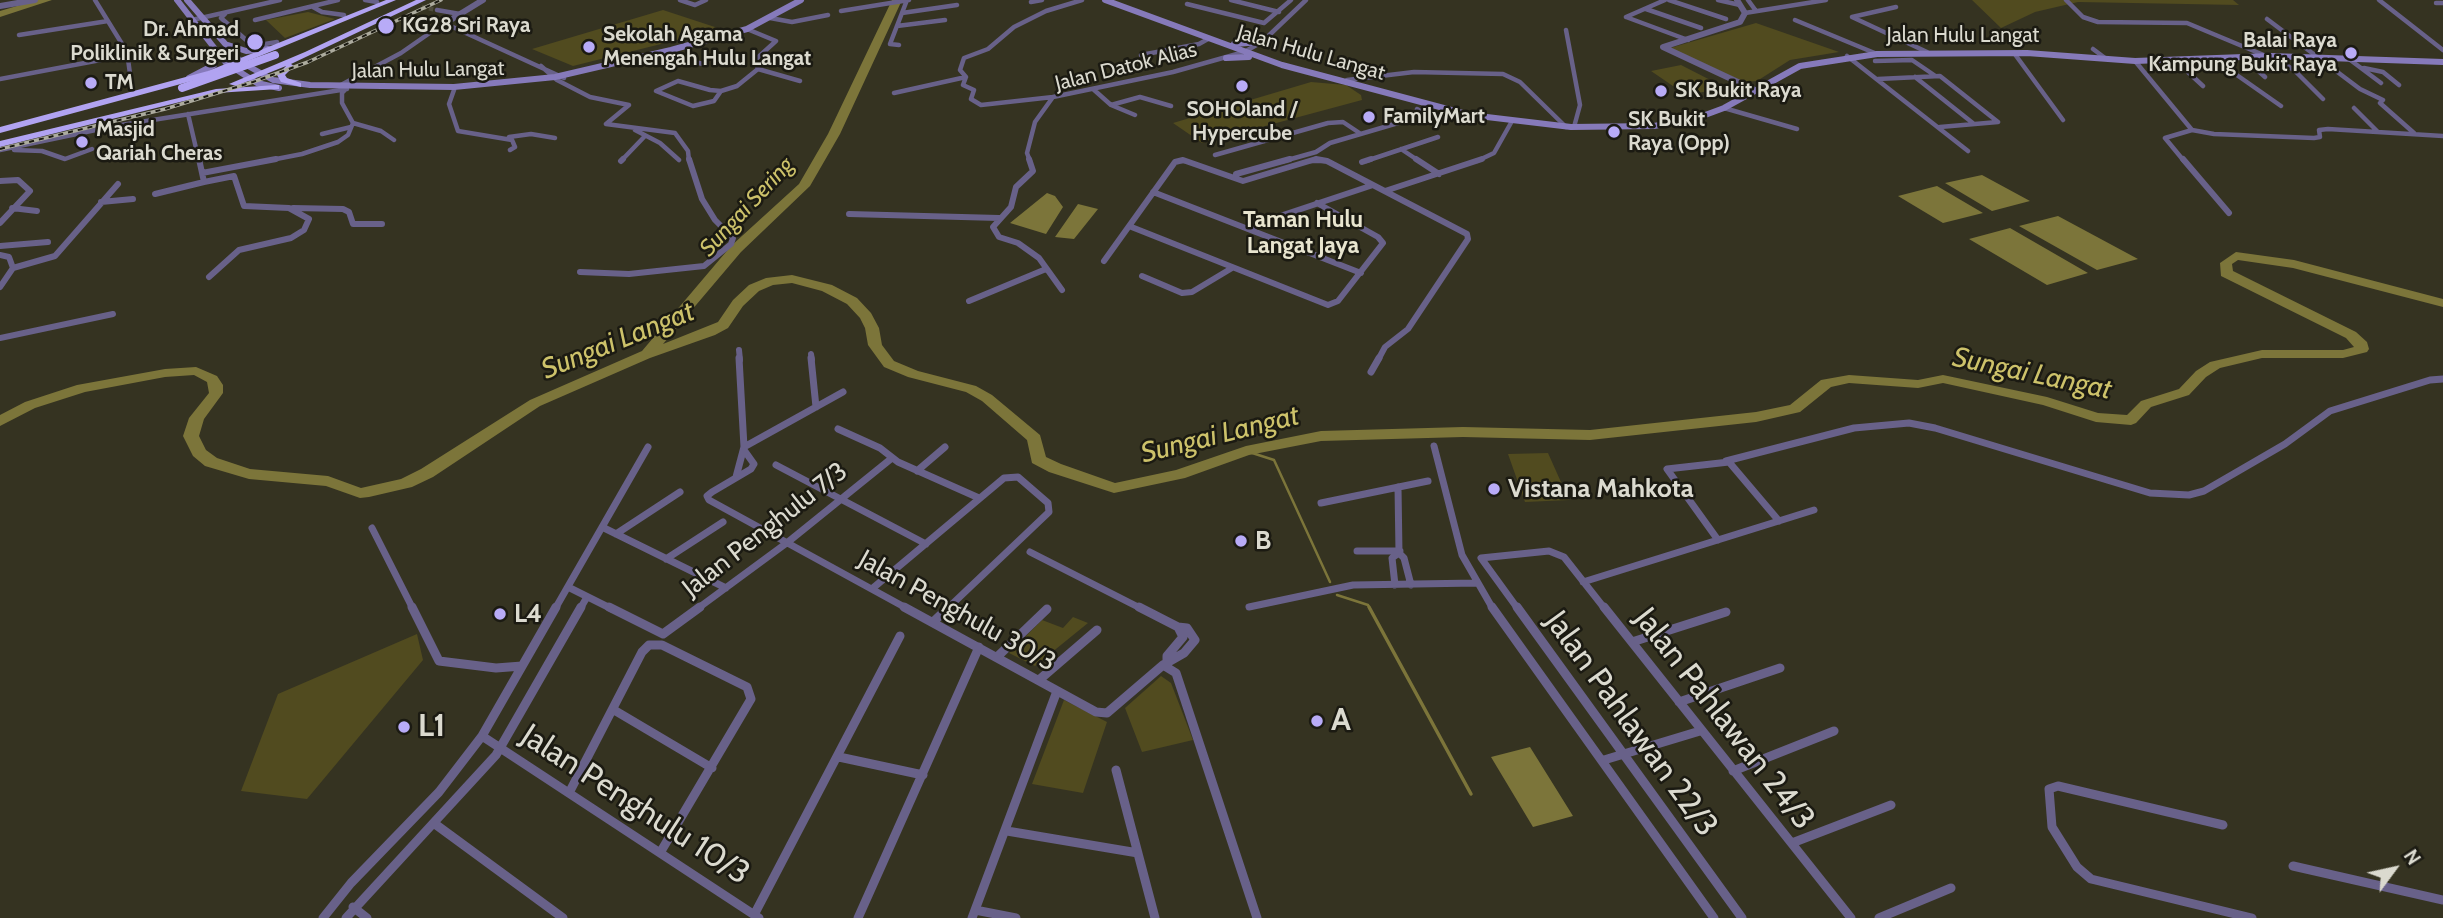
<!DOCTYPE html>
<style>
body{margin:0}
#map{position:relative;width:2443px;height:918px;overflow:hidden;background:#353321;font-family:Cabin,sans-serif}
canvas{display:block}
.north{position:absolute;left:2359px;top:834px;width:70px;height:70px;-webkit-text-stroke:5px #1b1a12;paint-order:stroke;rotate:57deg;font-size:19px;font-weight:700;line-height:28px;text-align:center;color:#dbdacf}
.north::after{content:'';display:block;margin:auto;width:24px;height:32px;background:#dbdacf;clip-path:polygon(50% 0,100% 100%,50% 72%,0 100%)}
</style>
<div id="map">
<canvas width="2443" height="918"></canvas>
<div class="north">N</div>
</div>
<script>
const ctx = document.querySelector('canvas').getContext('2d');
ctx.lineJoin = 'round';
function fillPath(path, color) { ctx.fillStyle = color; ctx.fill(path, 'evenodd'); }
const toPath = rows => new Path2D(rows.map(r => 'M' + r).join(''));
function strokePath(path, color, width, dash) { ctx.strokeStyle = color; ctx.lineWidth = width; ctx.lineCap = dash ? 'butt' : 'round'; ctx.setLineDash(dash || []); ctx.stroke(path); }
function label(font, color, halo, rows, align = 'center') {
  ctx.font = font + ' Cabin,sans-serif'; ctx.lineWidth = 5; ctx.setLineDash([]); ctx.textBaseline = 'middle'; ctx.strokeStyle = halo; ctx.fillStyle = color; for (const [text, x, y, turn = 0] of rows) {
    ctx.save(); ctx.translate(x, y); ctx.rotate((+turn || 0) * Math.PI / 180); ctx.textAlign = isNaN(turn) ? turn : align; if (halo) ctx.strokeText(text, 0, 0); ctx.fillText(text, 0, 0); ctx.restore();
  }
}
fillPath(toPath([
 [1972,0,2233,0,2239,5,2078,2,2035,12,2001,28],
 [663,10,721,29,573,66,532,49],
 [308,12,335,19,285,38,266,20],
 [1756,23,1839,52,1790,60,1757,81,1744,82,1670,48],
 [1681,65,1726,88,1686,95,1651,71],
 [1311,82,1346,85,1361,95,1362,100,1202,143,1173,123],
 [1548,453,1569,500,1525,502,1508,454],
 [1073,617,1088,623,1035,666,1009,653,1042,620,1063,628],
 [417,634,423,660,307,799,241,791,278,694],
 [1161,676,1171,683,1193,740,1142,752,1125,708],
 [1064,700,1107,722,1083,793,1032,784]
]), '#514b1f');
fillPath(toPath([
 [1982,175,2030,201,1992,211,1945,183],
 [1937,186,1983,213,1943,223,1898,196],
 [1047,193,1055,196,1063,207,1046,234,1010,223],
 [1078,204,1098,209,1074,239,1055,237],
 [2058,216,2138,259,2097,270,2019,226],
 [2010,228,2088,273,2047,285,1969,239],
 [1530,747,1573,816,1533,827,1491,757]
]), '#7c753a');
strokePath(toPath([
 [1246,451,1274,460,1330,582],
 [1337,595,1368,605,1370,609]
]), '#7c753a', 2.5);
strokePath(toPath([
 [1369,607,1471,794]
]), '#7c753a', 3.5);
fillPath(toPath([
 [37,0,52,0,0,17,0,11,37,0],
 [892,0,902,0,840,134,810,186,741,252,663,344,718,322,733,300,749,285,766,278,792,275,832,285,857,298,871,313,879,328,882,345,894,361,918,371,976,386,992,395,1040,435,1046,457,1061,464,1115,483,1176,470,1246,446,1321,431,1463,427,1590,430,1756,412,1790,405,1821,380,1849,375,1918,380,1943,375,2047,397,2098,413,2127,415,2141,401,2179,389,2196,371,2210,362,2262,350,2343,350,2354,347,2346,338,2221,276,2220,263,2236,252,2294,260,2443,299,2443,307,2293,268,2238,260,2232,264,2233,271,2356,332,2367,342,2369,349,2367,352,2343,358,2262,358,2220,368,2206,377,2189,395,2151,407,2136,423,2131,425,2096,422,2043,405,1943,383,1918,388,1849,383,1831,387,1800,412,1756,422,1590,440,1463,437,1321,441,1249,455,1185,478,1114,493,1049,472,1032,463,1027,440,982,401,966,392,908,377,884,367,868,345,865,328,860,318,847,304,822,291,792,283,773,285,759,291,743,306,728,328,715,335,650,358,540,406,433,477,412,487,369,497,360,498,326,486,249,479,205,466,193,456,183,436,189,418,209,393,207,382,194,375,165,377,85,392,35,408,0,426,0,415,25,402,77,385,165,369,196,367,217,376,223,385,223,393,204,419,199,436,206,450,217,458,250,469,328,476,361,488,401,479,421,469,530,400,642,351,731,246,799,184,828,134,892,0]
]), '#7c753a');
strokePath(toPath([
 [422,7,437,10]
]), '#4e4c3b', 4.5, [4.5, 2.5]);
strokePath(toPath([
 [95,0,127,52,131,81],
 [365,0,377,2],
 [680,0,695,5,706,0],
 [1231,0,1279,12],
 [1669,0,1726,19],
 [1718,0,1740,5],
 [1748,0,1756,11],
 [2066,0,2083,17,2098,22,2187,23,2266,56],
 [2379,0,2443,50],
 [1031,2,1042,0],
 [2436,3,2443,3],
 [1187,4,1264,23,1291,0],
 [313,7,322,12,344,15],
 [1896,7,1852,17,1927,52],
 [1646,9,1701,28],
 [437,10,460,14],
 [841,11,909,0],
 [902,13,957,5],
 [1745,13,1826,0],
 [225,14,221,18,253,46,277,42],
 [1626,17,1688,40],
 [1626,17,1665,0],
 [770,18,792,22,828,15],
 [2267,19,2360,89,2383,100,2380,103,2414,133],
 [192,20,280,0],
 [255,20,338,0],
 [1795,20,1877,54],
 [444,23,564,78],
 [897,26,945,20],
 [1566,30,1580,105,1574,127],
 [19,35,108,21],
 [899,45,890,44,907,0],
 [2093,49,2105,58],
 [2014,53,2063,120],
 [662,54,703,64],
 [1141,55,1199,44,1208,39],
 [1847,56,1968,151],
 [2271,56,2294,70,2323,99],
 [2243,57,2265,77],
 [2214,59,2281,106],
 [2349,59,2381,83],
 [1875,61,1912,60,1934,75],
 [2135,61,2192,130,2214,134,2314,138,2320,137,2319,130,2328,129,2443,136],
 [2176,61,2203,86],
 [541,66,557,80,590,97,629,105,606,124,675,133,688,151,689,161],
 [2364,68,2383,72,2399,85],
 [758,69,800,81],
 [1915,77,1974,124],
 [0,79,127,55],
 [1878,79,1940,76,1998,122,1940,127],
 [1347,80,1414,72,1503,74,1520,82,1566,127],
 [678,81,710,90,721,91,714,101,693,106,656,91,678,81],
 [339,86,401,53,444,23],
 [1093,89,1111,105,1135,115],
 [454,90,449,104,458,131,512,140,515,147,510,150],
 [721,91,737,86,758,69,755,60,776,41,747,29],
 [894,93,966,77],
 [1053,97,981,105,971,99,974,90,963,85,966,77,960,70,964,58,988,49,1014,27,1046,11,1082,0],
 [1111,105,1140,97,1171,106],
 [1724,108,1797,129],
 [2354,108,2378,132],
 [1417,109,1424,113,1419,116],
 [188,114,199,161],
 [353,123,381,131,394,140],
 [635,130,660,143,679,160],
 [322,134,351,127],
 [509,137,531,134,555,138],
 [1401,149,1419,161],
 [0,150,115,126,347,89],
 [14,150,42,151,65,159,92,149],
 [1215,155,1328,123,1343,122,1361,134],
 [266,161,302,154,338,142,348,135,353,123,342,103,342,93,346,89],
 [621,161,645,136],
 [1030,161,1027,153,1035,122,1053,97,1173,72,1244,52,1262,42,1306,0],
 [1180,161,1185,161],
 [1284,161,1316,152,1330,143,1415,118,1453,112],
 [1310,161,1326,161],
 [1366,161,1438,137],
 [1477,161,1494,153,1512,121],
 [2184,161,2165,138,2192,130]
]), '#686189', 4.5);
strokePath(toPath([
 [199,159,204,182,234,176,244,206,289,208,309,219,304,230,291,238,239,250,209,277],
 [1029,159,1033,171,1016,187,1011,207,993,227,999,237,1018,243,1039,258,1062,290],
 [1316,159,1327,161,1467,234,1468,239,1408,329,1385,347,1378,360],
 [1416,159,1439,174],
 [2183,159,2229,213],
 [621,161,623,159],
 [1362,162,1371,159],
 [202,173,276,159],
 [1236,174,1290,159],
 [0,181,18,180,30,191,0,223],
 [1385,191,1482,159],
 [1153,192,1361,273],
 [155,194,204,182],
 [101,202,133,199],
 [12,208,37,211],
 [293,208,343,209,349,212,353,224,382,224],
 [849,214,999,218],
 [1129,226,1328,305,1338,301,1383,243,1378,237,1317,203],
 [1251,230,1262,222,1373,185],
 [0,246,48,242],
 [0,255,9,257,13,268,0,287],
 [1104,261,1175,162,1183,160,1243,181,1316,159],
 [13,268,55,256,118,184],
 [580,272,629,274,704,266,731,244,733,238,715,220,702,199,689,159],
 [1142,276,1182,293,1192,292,1232,268],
 [969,301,1046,269],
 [0,338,113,314],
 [739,350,740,360],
 [811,354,812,360]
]), '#686189', 6);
strokePath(toPath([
 [811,358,816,407],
 [1371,372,1379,358],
 [838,429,880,448,898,462,979,498],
 [1434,446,1462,555,1493,609],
 [744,447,843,392],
 [744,450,754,464,751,469,712,492,707,496,709,500,908,609],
 [1726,461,1854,428,1909,423,1935,428,2150,493,2189,495,2204,491,2285,444,2330,411,2430,380,2443,379],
 [776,465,926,544],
 [917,471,945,447],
 [736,477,744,447,739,358],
 [1398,487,1399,553,1404,558,1411,585],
 [1321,503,1428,481],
 [602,527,726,588],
 [372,528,413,609],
 [616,534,680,492],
 [1718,540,1667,469,1729,462,1779,521],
 [1357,551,1400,551],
 [1030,552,1142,609],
 [666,559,723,522],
 [1583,582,1814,510],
 [1395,585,1392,558,1399,553],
 [568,587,612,609],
 [873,588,1004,478,1018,477,1048,503,1049,512,947,609],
 [1249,607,1353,585,1477,583],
 [555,609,648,447],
 [580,609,587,597],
 [697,609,788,542,892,458],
 [1518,609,1481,558,1549,551,1564,557,1605,609]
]), '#686189', 7);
strokePath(toPath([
 [412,607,439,661,496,668,522,666],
 [609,607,663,634,700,607],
 [904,607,1096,712,1107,713,1163,665,1184,653,1195,640,1187,628,1178,627,1139,607],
 [1492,607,1714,918],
 [1517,607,1742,918],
 [1604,607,1851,918],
 [933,622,949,607],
 [1632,642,1726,612],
 [997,657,1047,609],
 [1167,662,1167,656,1183,637,1178,627],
 [1163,665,1176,673,1257,918],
 [1039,680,1097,630],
 [1679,702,1780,668],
 [614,710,712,768],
 [482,736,759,918],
 [839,757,923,775],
 [1604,760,1700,731],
 [1116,770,1155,918],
 [1733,771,1834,731],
 [569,793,642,652,649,645,662,645,747,687,751,699,660,853],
 [435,824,563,918],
 [2223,825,2058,786,2049,789,2052,827,2077,867,2091,879,2252,918],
 [1007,831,1138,853],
 [1792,843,1891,805],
 [2293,866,2443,900],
 [353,907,367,918],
 [975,910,1016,918],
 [754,915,900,636],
 [323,918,351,883,439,792,482,736,556,607],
 [346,918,496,755,581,607],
 [858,918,979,647],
 [972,918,1057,691],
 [1879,918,1951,888]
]), '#686189', 9);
strokePath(toPath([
 [1737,0,1745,13,1740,22,1663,47,1757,91],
 [0,6,35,0],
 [452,19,483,0]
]), '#686189', 6);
strokePath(toPath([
 [177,0,226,63,257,83,279,88],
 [187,0,241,62,273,80,310,85,454,87,555,77,671,50,747,29,801,0],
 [1105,0,1282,65,1470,115,1571,127,1654,126,1697,118,1724,108,1800,66,1877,54,2027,53,2135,61,2271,56,2443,62],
 [1234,44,1262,42],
 [228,45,246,51,268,49],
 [1226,58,1249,57],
 [189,78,214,65,214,49]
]), '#867aba', 6);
fillPath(toPath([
 [386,0,396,0,214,75,0,133,0,127,208,71,386,0],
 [416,0,426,0,291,64,294,66,285,75,287,78,301,83,301,87,281,82,277,75,286,66,236,86,229,84,305,52,416,0],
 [276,85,279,85,279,89,216,93,0,147,0,141,216,89,276,85]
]), '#b1a3f1');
const rail = toPath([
 [0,149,165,109,253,82,308,62,441,0]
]);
strokePath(rail, '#acab9e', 3.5);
strokePath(rail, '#1b1a12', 2, [5]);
strokePath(toPath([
 [182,88,275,55]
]), '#b1a3f1', 8);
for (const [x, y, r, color] of [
 [386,26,9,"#b8abf7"],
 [255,42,9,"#b8abf7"],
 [589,47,7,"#b8abf7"],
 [2351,53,7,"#b8abf7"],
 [91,83,7,"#b8abf7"],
 [1242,86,7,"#b8abf7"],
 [1661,91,7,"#b8abf7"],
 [1369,117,7,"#b8abf7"],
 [1614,132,7,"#b8abf7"],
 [82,142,7,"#b8abf7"],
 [1494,489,7,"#b8abf7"],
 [1241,541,7,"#b8abf7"],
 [500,614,7,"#b8abf7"],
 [1317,721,7,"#b8abf7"],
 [404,727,7,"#b8abf7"]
]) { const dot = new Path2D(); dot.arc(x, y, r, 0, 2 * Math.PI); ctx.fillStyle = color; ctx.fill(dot); strokePath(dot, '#1b1a12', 2.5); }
label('bold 21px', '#dbdacf', '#1b1a12', [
 ["KG28 Sri Raya",402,26],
 ["Dr. Ahmad",239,30,"right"],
 ["Poliklinik & Surgeri",239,54,"right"],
 ["Sekolah Agama",603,35],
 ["Menengah Hulu Langat",603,59],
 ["Balai Raya",2337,41,"right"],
 ["Kampung Bukit Raya",2337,65,"right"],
 ["TM",105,83],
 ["SK Bukit Raya",1675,91],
 ["SOHOland /",1242,110,"center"],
 ["Hypercube",1242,134,"center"],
 ["FamilyMart",1383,117],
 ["SK Bukit",1628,120],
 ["Raya (Opp)",1628,144],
 ["Masjid",96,130],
 ["Qariah Cheras",96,154]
], 'left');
label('21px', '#dbdacf', '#1b1a12', [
 ["Jalan Hulu Langat",1963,36],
 ["Jalan Hulu Langat",1311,53,16],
 ["Jalan Datok Alias",1126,67,-14],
 ["Jalan Hulu Langat",428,70,-1]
]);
label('italic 23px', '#cdc26a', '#1b1a12', [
 ["Sungai Sering",747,207,-47]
]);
label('bold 23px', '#e8e5cf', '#1b1a12', [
 ["Taman Hulu",1303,220],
 ["Langat Jaya",1303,246]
]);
label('bold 26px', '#dbdacf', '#1b1a12', [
 ["Vistana Mahkota",1508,489],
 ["B",1255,541],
 ["L4",514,614]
], 'left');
label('26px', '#dbdacf', '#1b1a12', [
 ["Jalan Penghulu 7/3",765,530,-38],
 ["Jalan Penghulu 30/3",957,611,29]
]);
label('italic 28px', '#cdc26a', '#1b1a12', [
 ["Sungai Langat",618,341,-22],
 ["Sungai Langat",2032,374,12],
 ["Sungai Langat",1220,435,-14]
]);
label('32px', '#dbdacf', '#1b1a12', [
 ["Jalan Pahlawan 24/3",1724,719,52],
 ["Jalan Pahlawan 22/3",1631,724,54],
 ["Jalan Penghulu 10/3",635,805,33]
]);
label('bold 32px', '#dbdacf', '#1b1a12', [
 ["A",1331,721],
 ["L1",418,727]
], 'left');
</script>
